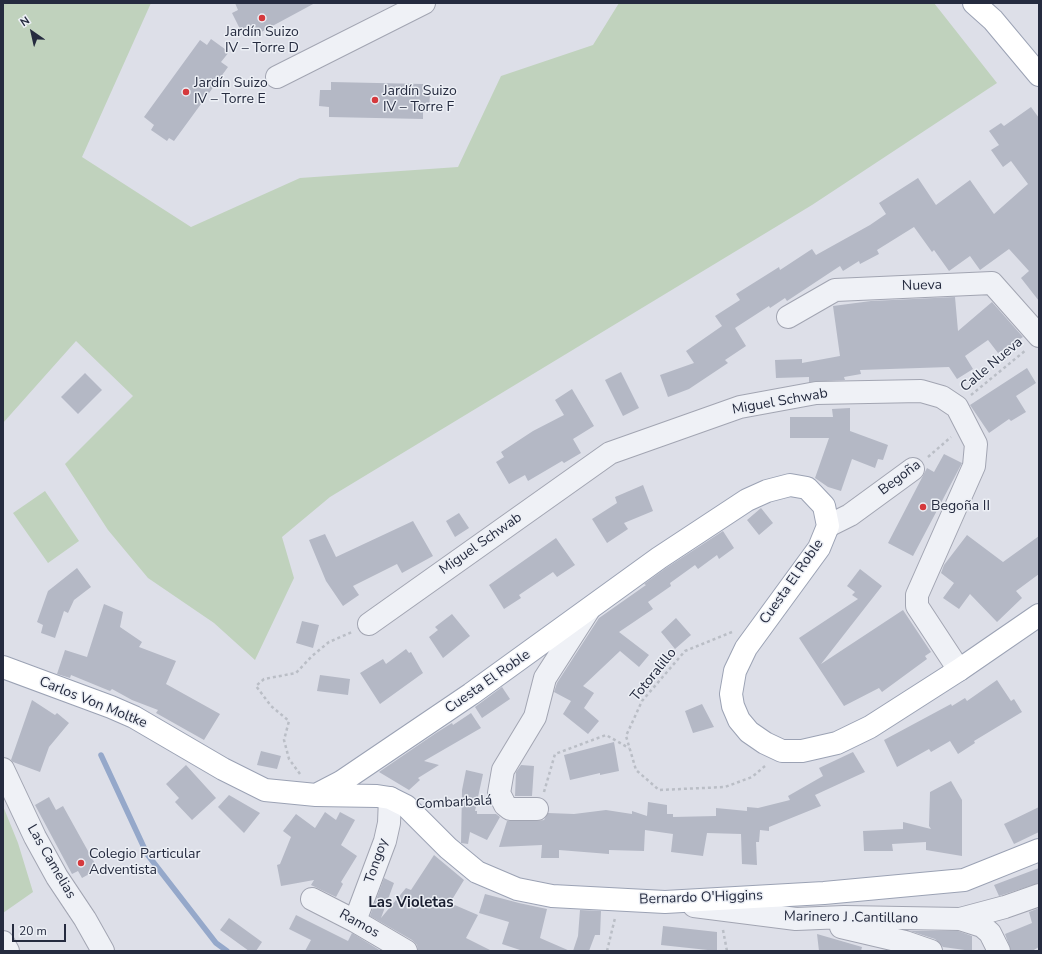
<!DOCTYPE html>
<meta charset="utf-8">
<style>
body{margin:0}
#map{position:relative;width:1042px;height:954px;overflow:hidden;background:#dddfe8;font-family:"Nunito Sans",sans-serif}
canvas{display:block}
.frame{position:absolute;inset:0;border:4px solid #252b3f;pointer-events:none}
.north{position:absolute;left:12px;top:12px;width:40px;height:40px;-webkit-text-stroke:3px #eceff5;paint-order:stroke;rotate:326deg;font-size:11px;font-weight:700;line-height:16px;text-align:center;color:#252b3f}
.north::after{content:'';display:block;margin:auto;width:14px;height:18px;background:#252b3f;clip-path:polygon(50% 0,100% 100%,50% 72%,0 100%)}
.scale{position:absolute;left:12px;top:924px;width:54px;height:18px;box-sizing:border-box;border:2px solid #252b3f;border-top:0;padding-left:5px;font-size:12px;line-height:14px;white-space:nowrap;color:#252b3f;-webkit-text-stroke:3px #eceff5;paint-order:stroke}
</style>
<div id="map">
<canvas width="1042" height="954"></canvas>
<div class="frame"></div>
<div class="north">N</div>
<div class="scale">20 m</div>
</div>
<script>
const ctx = document.querySelector('canvas').getContext('2d');
ctx.lineJoin = 'round';
function fillPath(path, color) { ctx.fillStyle = color; ctx.fill(path, 'evenodd'); }
const toPath = rows => new Path2D(rows.map(r => 'M' + r).join(''));
function strokePath(path, color, width, dash) { ctx.strokeStyle = color; ctx.lineWidth = width; ctx.lineCap = dash ? 'butt' : 'round'; ctx.setLineDash(dash || []); ctx.stroke(path); }
function label(font, color, halo, rows, align = 'center') {
  ctx.font = font + ' "Nunito Sans",sans-serif'; ctx.lineWidth = 3; ctx.setLineDash([]); ctx.textBaseline = 'middle'; ctx.strokeStyle = halo; ctx.fillStyle = color; for (const [text, x, y, turn = 0] of rows) {
    ctx.save(); ctx.translate(x, y); ctx.rotate((+turn || 0) * Math.PI / 180); ctx.textAlign = isNaN(turn) ? turn : align; if (halo) ctx.strokeText(text, 0, 0); ctx.fillText(text, 0, 0); ctx.restore();
  }
}
fillPath(toPath([
 [3,3,151,3,82,157,191,227,300,178,458,167,501,76,593,45,619,3,934,3,997,83,812,205,330,497,282,537,294,578,255,660,214,623,148,578,108,530,65,464,133,396,76,341,3,423],
 [45,491,79,541,48,563,13,513],
 [3,806,18,843,33,892,3,913]
]), '#c0d2bd');
strokePath(toPath([
 [101,755,147,854,216,943,227,951]
]), '#95a8ca', 5.5);
fillPath(toPath([
 [235,3,315,3,252,37,247,26,242,33,232,13,238,10],
 [211,39,229,52,221,62,228,67,174,141,169,138,167,141,151,130,154,125,144,117,200,40,207,45],
 [331,82,423,84,423,94,430,94,429,110,423,112,423,119,329,117,329,107,319,106,320,90,331,90],
 [1031,107,1039,118,1039,301,1021,278,1029,271,1009,249,980,270,970,256,949,271,934,250,932,252,914,227,877,250,879,254,860,264,859,261,843,271,840,266,787,301,785,298,770,308,769,306,735,328,746,346,725,360,728,363,689,389,668,397,660,375,694,363,686,351,722,326,715,316,740,300,736,294,779,267,780,270,812,249,816,255,870,225,886,214,879,203,918,178,936,205,970,180,994,214,1028,184,1011,161,1003,167,991,150,999,145,989,131,1001,123,1004,126],
 [955,297,958,331,992,302,1023,337,998,353,988,340,965,356,973,369,957,379,949,367,860,370,861,374,844,377,845,380,809,382,809,377,776,378,775,360,802,359,802,363,840,356,833,306,871,301],
 [1027,368,1036,383,1016,396,1026,412,1011,421,1009,419,989,433,970,405],
 [621,372,639,408,623,416,605,380],
 [85,373,102,390,78,414,61,397],
 [572,389,594,426,573,439,581,453,564,463,562,461,528,481,525,475,509,484,496,462,504,457,501,452,533,431,564,415,555,400],
 [850,408,850,431,888,445,883,460,878,459,875,468,852,459,841,491,828,487,815,478,829,438,790,438,790,417,833,417,832,409],
 [944,454,962,463,913,556,888,543,927,468,934,472],
 [643,485,653,511,624,523,628,529,607,543,592,519,617,503,615,497],
 [761,508,773,523,759,535,747,520],
 [459,513,469,528,455,537,446,521],
 [413,521,433,556,402,573,397,564,353,586,359,595,343,606,326,581,309,540,325,534,336,557],
 [723,531,734,548,719,559,717,555,698,569,695,565,670,583,671,586,648,602,653,609,619,632,649,655,639,667,620,651,583,686,594,693,584,708,599,721,588,734,563,714,571,701,554,692,557,683,599,618,646,585,644,584,666,568],
 [967,535,1003,562,1039,536,1039,574,1016,591,1022,598,997,622,970,594,959,609,943,598,954,583,941,573,944,565],
 [556,538,575,565,557,577,553,572,519,595,521,598,504,609,489,585],
 [77,568,91,587,74,600,68,613,64,611,55,638,41,633,43,625,37,622,48,591],
 [860,569,882,586,821,664,903,610,931,652,925,656,927,659,882,692,879,688,844,706,799,638,858,599,852,595,855,592,847,586],
 [104,604,123,612,120,627,142,642,139,647,176,661,166,684,220,714,204,740,156,713,158,710,132,700,112,689,110,691,71,675,70,678,57,674,65,650,87,657],
 [452,614,470,636,443,658,429,637,438,630,435,627],
 [676,618,691,635,675,649,661,632],
 [302,621,319,625,313,648,296,643],
 [406,649,409,653,411,652,423,673,380,704,360,673,383,659,386,664],
 [320,675,350,679,348,695,317,691],
 [997,680,1011,701,1014,699,1022,712,974,741,975,743,958,754,950,741,931,752,929,749,897,767,884,740,951,704,952,706,965,698,967,701],
 [502,687,510,699,482,718,475,707],
 [32,700,55,715,57,713,69,723,49,747,40,772,13,762,11,760],
 [702,704,714,727,693,733,685,711],
 [471,713,481,728,424,761,439,765,418,778,420,780,409,790,379,772,436,733,452,723,453,725],
 [614,742,619,771,600,775,600,773,570,780,564,755],
 [261,751,281,756,277,769,257,765],
 [853,752,865,772,815,795,821,806,769,827,769,831,760,830,759,842,756,842,757,865,742,864,741,834,707,833,703,856,671,852,673,834,645,830,644,851,609,850,609,854,559,850,559,858,541,858,542,845,499,847,507,821,537,821,544,820,548,813,574,814,606,810,632,814,632,811,647,816,648,802,667,805,667,814,673,814,673,817,716,816,716,808,747,811,747,807,758,808,790,800,788,796,823,776,819,768],
 [186,765,216,798,192,820,175,802,179,798,166,784],
 [521,765,534,766,532,796,515,796,516,772],
 [466,770,483,774,475,811,477,811,477,814,496,814,500,817,487,840,470,832,468,844,461,843,462,790],
 [951,781,962,800,962,856,926,850,926,842,892,844,893,851,864,851,863,831,903,829,903,822,931,829,929,826,930,792],
 [229,795,260,813,244,833,218,807],
 [49,797,56,810,63,806,98,869,82,878,78,871,72,874,35,805],
 [1039,807,1039,832,1014,844,1004,824],
 [325,812,336,820,340,812,355,820,341,845,357,856,341,882,343,884,336,897,311,885,314,880,281,886,277,865,280,864,291,837,283,831,296,814,315,828],
 [434,855,464,880,450,903,478,915,466,938,492,951,418,951,417,945,412,940,370,916,384,878,394,883,381,918,406,888,411,890],
 [1039,868,1039,883,999,896,994,885],
 [485,894,519,903,547,909,540,938,570,951,523,951,502,944,509,922,479,913],
 [1039,908,1039,947,1032,951,1011,951,1005,934,1032,923,1029,912],
 [580,910,601,911,600,935,595,935,589,951,573,951,578,936],
 [296,915,348,941,352,933,381,951,305,951,311,940,289,929],
 [229,918,262,942,256,951,249,951,220,930],
 [663,926,717,932,717,951,661,945],
 [910,931,958,931,972,936,972,951,943,947,935,939],
 [817,934,862,947,861,951,819,951]
]), '#b4b8c5');
const minor = toPath([
 [277,77,424,3],
 [788,317,835,290,992,283,1039,336],
 [828,526,850,515,913,469],
 [369,624,610,453,740,407,816,393,921,391,942,397,957,407,976,444,974,466,917,595,917,606,959,670],
 [3,769,35,837,57,877,85,919,103,951],
 [537,809,510,809,505,805,499,793,503,770,535,717,545,678,588,611],
 [312,899,355,921,406,951],
 [694,906,796,919,844,917,960,919,982,926,990,933,999,951],
 [960,919,1005,907,1039,895],
 [355,921,385,841,389,823,390,798],
 [841,927,905,942,931,951],
 [3,942,8,951]
]);
const major = toPath([
 [974,3,993,20,1039,75],
 [3,667,111,707,134,717,223,769,265,790,316,795,377,796,390,798,406,806,448,848,477,872,517,889,552,896,665,902,824,893,964,880,1039,850],
 [316,795,341,782,471,694,659,558,747,500,767,491,790,485,807,488,824,506,828,526,819,548,746,648,735,671,731,694,733,706,739,720,749,732,765,743,782,751,802,751,837,743,870,727,959,670,1039,615]
]);
strokePath(minor, '#a2a5b2', 24);
strokePath(major, '#9ba2b4', 24);
strokePath(toPath([
 [971,395,1026,350],
 [928,457,951,437],
 [732,632,685,651,642,701,626,736,636,770,659,790,725,787,752,777,765,766],
 [300,774,289,759,284,740,289,721,271,706,256,686,264,679,296,673,312,656,329,642,352,632],
 [544,792,555,754,606,735,629,748],
 [432,805,481,802],
 [723,930,727,951],
 [607,951,615,918]
]), '#babec6', 2.5, [3, 3]);
strokePath(minor, '#eff1f6', 22);
strokePath(major, '#fff', 22);
for (const [x, y, r, color] of [
 [262,18,4,"#d5393d"],
 [186,92,4,"#d5393d"],
 [375,100,4,"#d5393d"],
 [923,507,4,"#d5393d"],
 [81,863,4,"#d5393d"]
]) { const dot = new Path2D(); dot.arc(x, y, r, 0, 2 * Math.PI); ctx.fillStyle = color; ctx.fill(dot); strokePath(dot, '#eceff5', 1.5); }
label('14px', '#252b3f', '#eceff5', [
 ["Jardín Suizo",262,33,"center"],
 ["IV – Torre D",262,49,"center"],
 ["Jardín Suizo",194,84],
 ["IV – Torre E",194,100],
 ["Jardín Suizo",383,92],
 ["IV – Torre F",383,108],
 ["Begoña II",931,507],
 ["Colegio Particular",89,855],
 ["Adventista",89,871]
], 'left');
label('14px', '#252b3f', '#eceff5', [
 ["Nueva",922,286,-2],
 ["Calle Nueva",992,365,-40],
 ["Miguel Schwab",780,402,-10],
 ["Begoña",900,478,-37],
 ["Miguel Schwab",481,544,-35],
 ["Cuesta El Roble",792,582,-55],
 ["Totoralillo",654,675,-51],
 ["Cuesta El Roble",488,682,-35],
 ["Carlos Von Moltke",93,703,22],
 ["Combarbalá",454,803,-3],
 ["Tongoy",377,861,-71],
 ["Las Camelias",51,862,60],
 ["Bernardo O'Higgins",701,898,-2],
 ["Marinero J .Cantillano",851,918,1],
 ["Ramos",359,924,29]
]);
label('bold 15px', '#181d2f', '#eceff5', [
 ["Las Violetas",411,903]
]);
</script>
